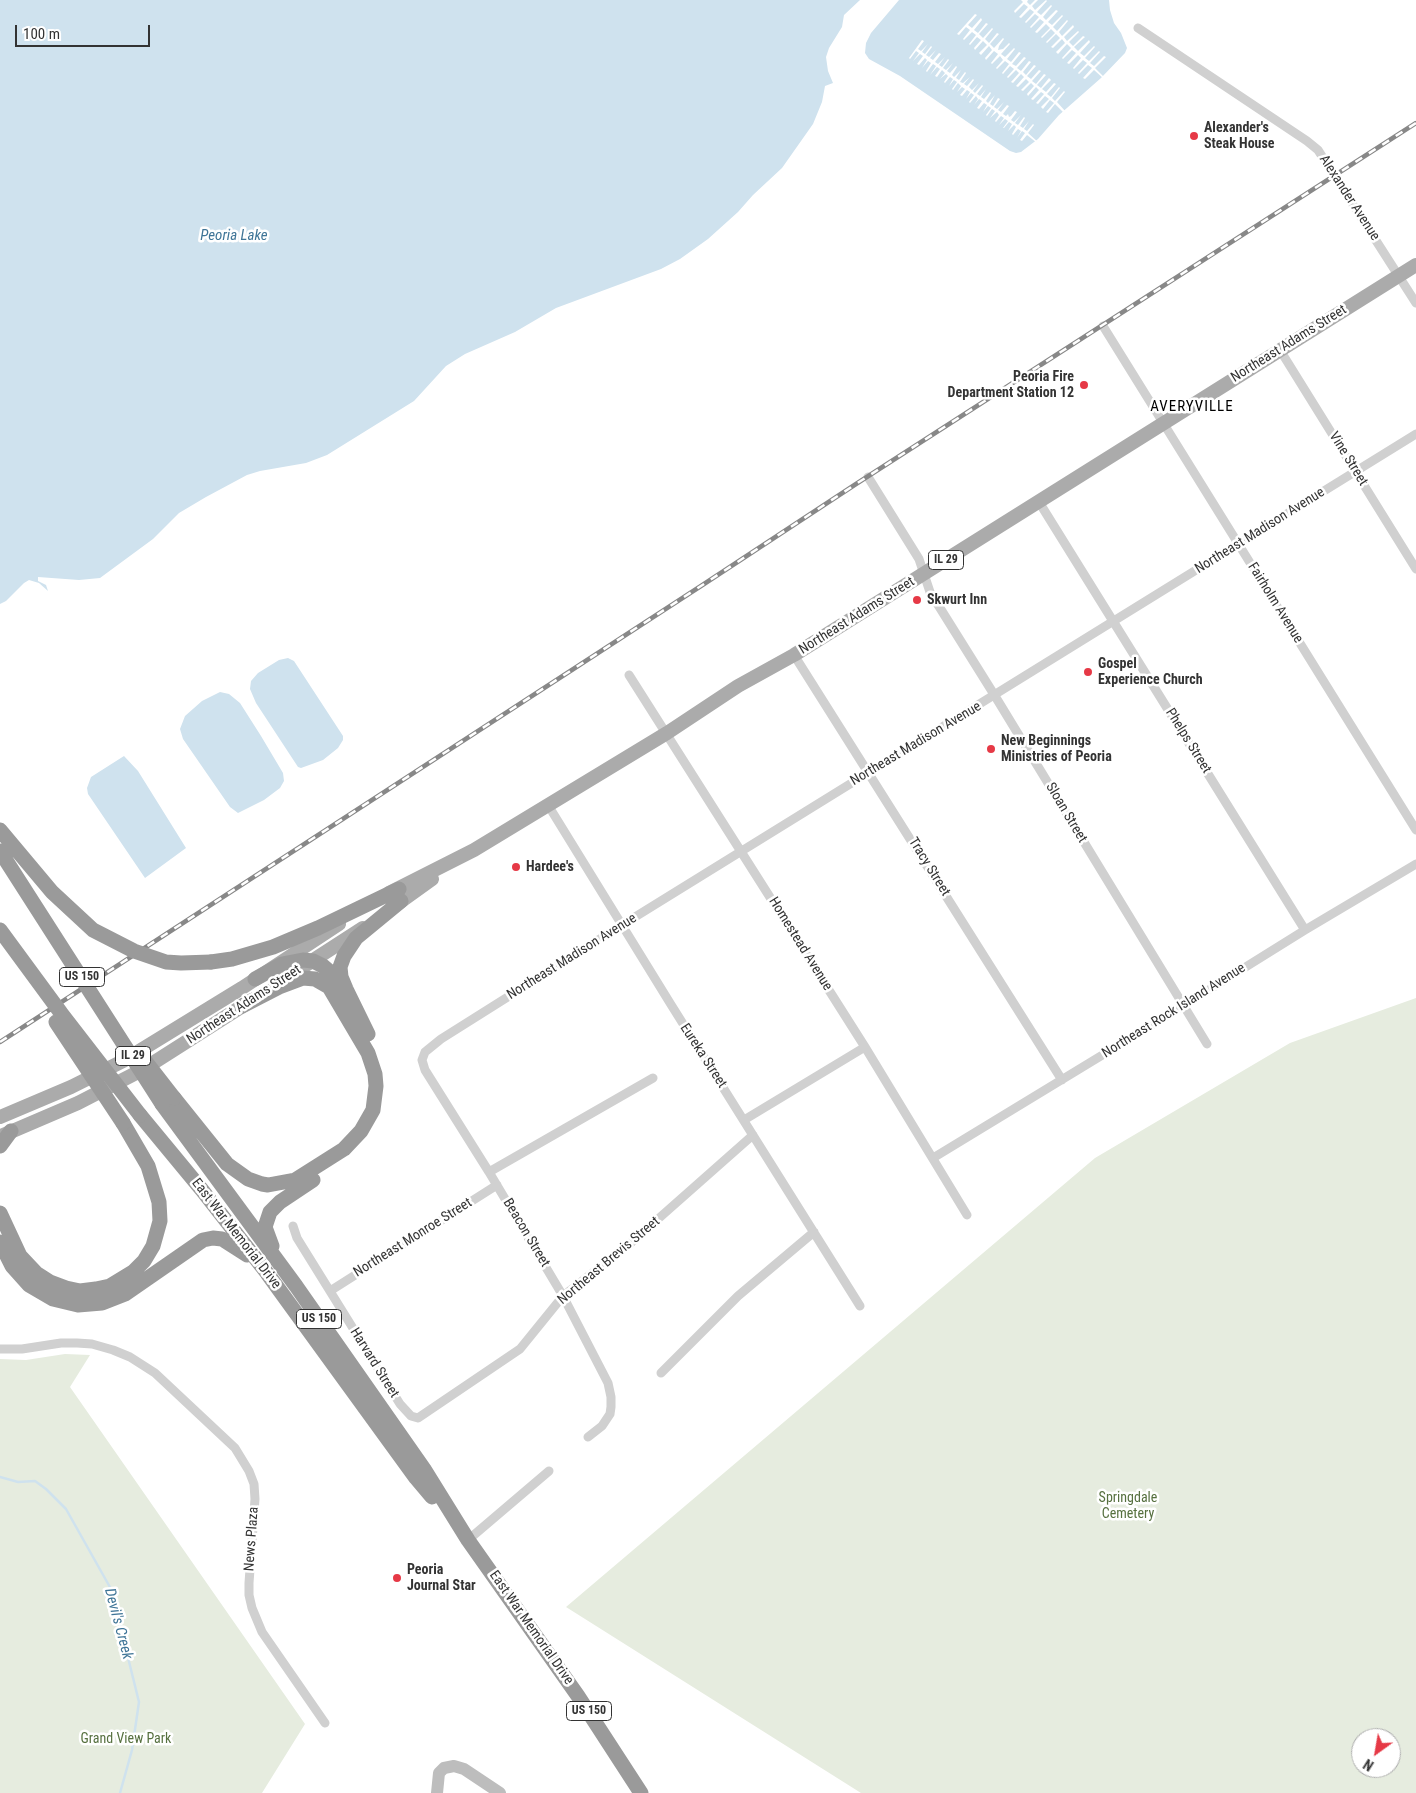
<!DOCTYPE html>
<style>
body{margin:0}
#map{position:relative;width:1416px;height:1793px;overflow:hidden;background:#fff;font-family:"Roboto Condensed",sans-serif}
canvas{display:block}
.north{position:absolute;left:1351px;top:1728px;width:50px;height:50px;box-sizing:border-box;background:#fff;border:1px solid #adadad;border-radius:50%;rotate:212deg;font-size:14px;font-weight:700;line-height:20px;text-align:center;color:#333}
.north::after{content:'';display:block;margin:auto;width:18px;height:22px;background:#e63946;clip-path:polygon(50% 0,100% 100%,50% 72%,0 100%)}
.scale{position:absolute;left:15px;top:25px;width:135px;height:22px;box-sizing:border-box;border:2px solid #333;border-top:0;padding-left:6px;font-size:15px;line-height:18px;white-space:nowrap;color:#333;-webkit-text-stroke:4px #fff;paint-order:stroke}
</style>
<div id="map">
<canvas width="1416" height="1793"></canvas>
<div class="north">N</div>
<div class="scale">100 m</div>
</div>
<script>
const ctx = document.querySelector('canvas').getContext('2d');
ctx.lineJoin = 'round';
function fillPath(path, color) { ctx.fillStyle = color; ctx.fill(path, 'evenodd'); }
const toPath = rows => new Path2D(rows.map(r => 'M' + r).join(''));
function strokePath(path, color, width, dash) { ctx.strokeStyle = color; ctx.lineWidth = width; ctx.lineCap = dash ? 'butt' : 'round'; ctx.setLineDash(dash || []); ctx.stroke(path); }
function label(font, color, halo, rows, align = 'center') {
  ctx.font = font + ' "Roboto Condensed",sans-serif'; ctx.lineWidth = 5; ctx.setLineDash([]); ctx.textBaseline = 'middle'; ctx.strokeStyle = halo; ctx.fillStyle = color; for (const [text, x, y, turn = 0] of rows) {
    ctx.save(); ctx.translate(x, y); ctx.rotate((+turn || 0) * Math.PI / 180); ctx.textAlign = isNaN(turn) ? turn : align; if (halo) ctx.strokeText(text, 0, 0); ctx.fillText(text, 0, 0); ctx.restore();
  }
}
fillPath(toPath([
 [1416,998,1416,1793,861,1793,566,1607,1095,1158,1290,1043],
 [1361,1738,1391,1738,1391,1768,1361,1768],
 [65,1354,90,1355,70,1387,305,1724,262,1793,0,1793,0,1359,26,1360]
]), '#e6ecdf');
fillPath(toPath([
 [0,0,860,0,844,15,842,27,829,48,826,57,828,71,833,83,825,86,822,102,813,124,782,168,753,195,738,212,708,239,680,259,661,269,556,308,515,332,465,354,446,366,414,401,327,455,306,463,260,471,247,475,206,497,179,513,153,539,100,578,79,580,38,577,38,581,46,585,48,591,39,583,29,580,24,583,6,601,0,604],
 [899,0,1109,0,1110,10,1114,23,1121,33,1127,48,1125,53,1101,78,1059,115,1038,139,1021,152,1016,153,1010,151,900,76,869,59,865,53,866,43,871,33],
 [288,658,294,661,343,736,343,740,338,748,323,760,301,768,298,767,256,703,250,689,251,681,258,673,279,660],
 [220,692,229,694,240,703,261,736,283,773,284,781,280,788,264,800,238,813,230,807,183,739,180,729,185,716,202,701],
 [124,756,138,771,186,848,145,878,88,794,87,788,91,777]
]), '#cfe2ee');
fillPath(toPath([
 [1021,0,1028,0,1027,2,1030,5,1035,0,1038,0,1032,6,1035,10,1046,0,1047,1,1037,12,1041,15,1051,5,1052,6,1043,17,1046,20,1056,10,1058,11,1048,22,1052,25,1062,15,1063,16,1053,27,1057,31,1067,20,1068,21,1059,32,1062,36,1073,25,1074,27,1064,37,1067,41,1078,31,1079,32,1069,42,1073,46,1083,36,1085,37,1074,47,1078,51,1089,40,1090,42,1080,53,1084,56,1094,46,1095,47,1085,58,1089,61,1099,51,1100,52,1090,63,1094,66,1104,56,1106,57,1095,68,1105,78,1104,79,1094,70,1085,79,1083,78,1092,68,1088,65,1079,74,1078,73,1087,63,1083,60,1074,69,1073,68,1081,58,1078,55,1069,64,1067,63,1076,53,1072,50,1063,59,1062,58,1071,48,1067,44,1058,54,1056,52,1065,43,1062,39,1053,48,1051,47,1060,38,1056,34,1047,43,1046,42,1055,33,1051,29,1042,38,1041,37,1050,28,1046,24,1037,33,1035,32,1044,22,1040,19,1031,28,1030,27,1039,17,1035,14,1026,23,1025,22,1034,12,1030,9,1021,18,1019,17,1028,7,1024,4,1015,13,1014,11,1023,2],
 [975,14,977,15,968,25,972,28,981,18,982,20,974,30,978,33,986,23,988,24,979,34,983,38,992,28,993,29,985,39,989,43,997,33,999,34,990,44,994,48,1003,38,1004,39,999,46,998,50,1003,49,1009,43,1010,44,1001,54,1005,57,1014,48,1015,49,1007,59,1011,62,1019,52,1021,53,1012,64,1016,66,1024,57,1026,58,1017,68,1021,71,1029,61,1031,62,1023,72,1026,75,1034,65,1036,66,1027,76,1031,79,1039,70,1041,71,1032,81,1036,84,1044,74,1046,75,1037,85,1041,88,1049,78,1051,80,1042,89,1046,92,1054,83,1056,84,1047,94,1051,97,1059,87,1060,88,1052,98,1055,101,1064,91,1065,92,1057,102,1066,112,1064,113,1055,104,1048,113,1046,112,1054,103,1050,100,1043,109,1041,107,1049,99,1045,96,1038,104,1036,103,1044,94,1041,92,1033,100,1031,99,1039,90,1036,87,1028,96,1027,94,1034,86,1031,83,1023,91,1021,90,1029,82,1026,79,1018,87,1016,86,1024,77,1021,74,1013,83,1011,82,1019,73,1016,70,1008,78,1007,77,1014,69,1010,66,1003,74,1002,73,1009,64,1005,61,997,69,996,68,1003,60,1000,56,992,64,991,63,998,54,994,51,986,60,985,58,992,50,989,46,981,55,979,53,987,45,983,41,975,50,974,48,981,40,977,37,970,45,969,44,976,35,972,32,964,40,963,39,970,30,966,27,959,35,957,34],
 [922,40,924,41,918,49,921,51,928,44,922,52,925,54,931,46,932,47,926,55,929,57,936,50,930,58,933,60,939,53,941,54,935,62,938,64,945,57,939,65,942,67,948,59,949,60,943,68,946,70,953,63,947,71,950,73,956,66,957,67,952,75,954,77,961,70,956,78,959,80,965,72,966,73,960,82,963,83,970,77,964,84,967,86,973,79,974,80,969,87,972,90,979,83,973,91,975,93,982,85,983,86,977,94,980,96,986,89,981,97,984,99,990,92,991,93,986,101,988,103,995,95,990,104,993,106,998,98,1000,99,994,107,997,109,1004,102,998,110,1001,112,1007,105,1009,106,1003,114,1006,116,1013,109,1008,114,1009,117,1011,116,1015,111,1017,112,1011,120,1014,122,1021,115,1015,123,1018,125,1024,117,1025,118,1020,126,1023,128,1029,121,1024,129,1027,131,1033,124,1034,125,1028,133,1038,142,1037,143,1027,135,1022,141,1020,140,1025,133,1022,131,1017,138,1021,131,1018,129,1013,135,1012,134,1016,127,1014,125,1008,131,1012,124,1009,122,1004,128,1003,128,1008,121,1005,119,999,125,1004,118,1001,116,996,122,995,121,999,115,997,112,990,118,995,111,992,109,987,116,986,115,991,108,988,106,983,112,987,105,984,103,979,109,977,108,982,101,979,99,974,105,978,99,976,96,970,103,969,102,974,95,971,93,966,99,970,92,967,90,962,96,960,95,965,89,962,87,957,92,961,86,958,83,953,90,952,89,957,82,954,80,949,86,953,79,950,77,945,83,944,82,948,76,946,74,940,79,945,73,942,70,937,77,935,76,940,69,937,67,930,75,936,66,933,64,927,72,926,71,931,63,928,61,922,68,927,60,925,58,919,65,917,64,923,56,920,54,913,61,919,53,916,51,910,59,909,58]
]), '#fff');
strokePath(toPath([
 [0,1477,18,1482,35,1481,46,1489,66,1509,111,1589,139,1702,132,1750,120,1793]
]), '#cfe2ee', 2.5);
strokePath(toPath([
 [1138,28,1307,141,1318,150,1416,303],
 [1103,326,1416,830],
 [1280,350,1416,569],
 [868,477,919,559,930,592,995,696,1207,1044],
 [1039,502,1305,930],
 [794,655,1062,1080],
 [629,675,865,1047,967,1215],
 [548,805,670,1003,860,1306],
 [744,1120,865,1047],
 [933,1158,1183,1006,1305,930,1416,864],
 [489,1172,653,1078],
 [293,1226,297,1238,400,1404,411,1416,418,1418,520,1349,563,1296,632,1242,753,1135],
 [330,1291,497,1185],
 [0,1349,22,1349,61,1343,77,1343,92,1344,113,1350,130,1357,155,1373,235,1448,249,1471,254,1484,255,1499,249,1583,249,1595,252,1608,262,1632,325,1723],
 [661,1373,738,1296,814,1232],
 [588,1437,602,1426,610,1414,611,1407,611,1397,608,1383,563,1296,489,1172,425,1070,422,1060,425,1052,441,1039,622,925,1416,434],
 [468,1540,549,1471]
]), '#d0d0d0', 9);
strokePath(toPath([
 [437,1793,439,1773,444,1768,454,1766,464,1769,500,1793]
]), '#bdbdbd', 12);
strokePath(toPath([
 [389,893,474,850,667,733,738,686,794,655,1416,265],
 [393,907,432,879],
 [278,983,363,928],
 [0,1117,71,1087,123,1061,242,988,339,924],
 [1,1136,78,1103,142,1070,252,1000]
]), '#ababab', 14);
strokePath(toPath([
 [211,962,232,959,273,947,318,928,399,889],
 [255,979,282,964,303,960,313,961,323,966,330,972,343,993],
 [368,1034,346,989,341,977,340,967,344,956,356,938,401,901],
 [174,1098,227,1164,248,1179,262,1184,268,1185,295,1180,344,1149,361,1131,373,1110,376,1086,375,1074,368,1053,329,987,315,979,303,978,279,987,242,1006],
 [162,1104,296,1286,424,1469,468,1540,578,1696,641,1793],
 [140,1115,202,1190,267,1273,416,1478,432,1497],
 [0,1146,11,1131],
 [0,1213,20,1256,36,1273,50,1282,66,1288,80,1291,96,1289,110,1286,133,1272,144,1261,153,1246,160,1221,159,1202,148,1166,123,1123],
 [0,1242,12,1266,29,1285,53,1299,78,1305,102,1303,125,1294,203,1240,213,1238,222,1239,247,1255],
 [272,1246,265,1227,270,1212,280,1202,313,1180]
]), '#9a9a9a', 15);
const rail = toPath([
 [0,1042,704,584,856,484,1416,123]
]);
strokePath(rail, '#888', 4.5);
strokePath(rail, '#fff', 2.5, [8]);
strokePath(toPath([
 [0,830,52,892,93,930,134,951,166,962,181,963,211,962],
 [0,851,162,1104],
 [0,930,61,1013,140,1115],
 [56,1022,123,1123],
 [146,1062,174,1098]
]), '#9a9a9a', 15);
for (const [x, y, r, color] of [
 [1194,136,5,"#e63946"],
 [1084,385,5,"#e63946"],
 [917,600,5,"#e63946"],
 [1088,672,5,"#e63946"],
 [991,749,5,"#e63946"],
 [516,867,5,"#e63946"],
 [397,1578,5,"#e63946"]
]) { const dot = new Path2D(); dot.arc(x, y, r, 0, 2 * Math.PI); ctx.fillStyle = color; ctx.fill(dot); strokePath(dot, '#fff', 2); }
for (const [x, y, w] of [
 [946,560,35],
 [82,977,45],
 [133,1056,35],
 [319,1319,45],
 [589,1711,45]
]) { const box = new Path2D(); box.roundRect(x - w / 2, y - 9.5, w, 19, 4); ctx.fillStyle = '#fff'; ctx.fill(box); strokePath(box, '#333', 1); }
label('bold 12px', '#333', null, [
 ["IL 29",946,560],
 ["US 150",82,977],
 ["IL 29",133,1056],
 ["US 150",319,1319],
 ["US 150",589,1711]
]);
label('bold 14px', '#333', '#fff', [
 ["Alexander's",1204,128],
 ["Steak House",1204,144],
 ["Peoria Fire",1074,377,"right"],
 ["Department Station 12",1074,393,"right"],
 ["Skwurt Inn",927,600],
 ["Gospel",1098,664],
 ["Experience Church",1098,680],
 ["New Beginnings",1001,741],
 ["Ministries of Peoria",1001,757],
 ["Hardee's",526,867],
 ["Peoria",407,1570],
 ["Journal Star",407,1586]
], 'left');
label('14px', '#333', '#fff', [
 ["Alexander Avenue",1349,198,57],
 ["Northeast Adams Street",1289,344,-32],
 ["Vine Street",1348,459,58],
 ["Northeast Madison Avenue",1260,531,-32],
 ["Fairholm Avenue",1275,603,58],
 ["Northeast Adams Street",857,616,-32],
 ["Phelps Street",1188,741,58],
 ["Northeast Madison Avenue",916,744,-31],
 ["Sloan Street",1066,813,59],
 ["Tracy Street",929,867,58],
 ["Homestead Avenue",800,944,58],
 ["Northeast Madison Avenue",572,957,-32],
 ["Northeast Adams Street",244,1005,-33],
 ["Northeast Rock Island Avenue",1174,1011,-32],
 ["Eureka Street",703,1056,57],
 ["Beacon Street",526,1233,59],
 ["East War Memorial Drive",236,1234,52],
 ["Northeast Monroe Street",413,1238,-32],
 ["Northeast Brevis Street",609,1261,-40],
 ["Harvard Street",374,1363,58],
 ["News Plaza",252,1539,-86],
 ["East War Memorial Drive",531,1628,55]
]);
label('14px', '#56703f', '#fff', [
 ["Springdale",1128,1498],
 ["Cemetery",1128,1514],
 ["Grand View Park",126,1739]
]);
label('italic 15px', '#3f7597', '#fff', [
 ["Peoria Lake",234,236],
 ["Devil's Creek",118,1624,75]
]);
ctx.letterSpacing = '1px';
label('15px', '#000', '#fff', [
 ["AVERYVILLE",1192,407]
]);
ctx.letterSpacing = '0px';
</script>
